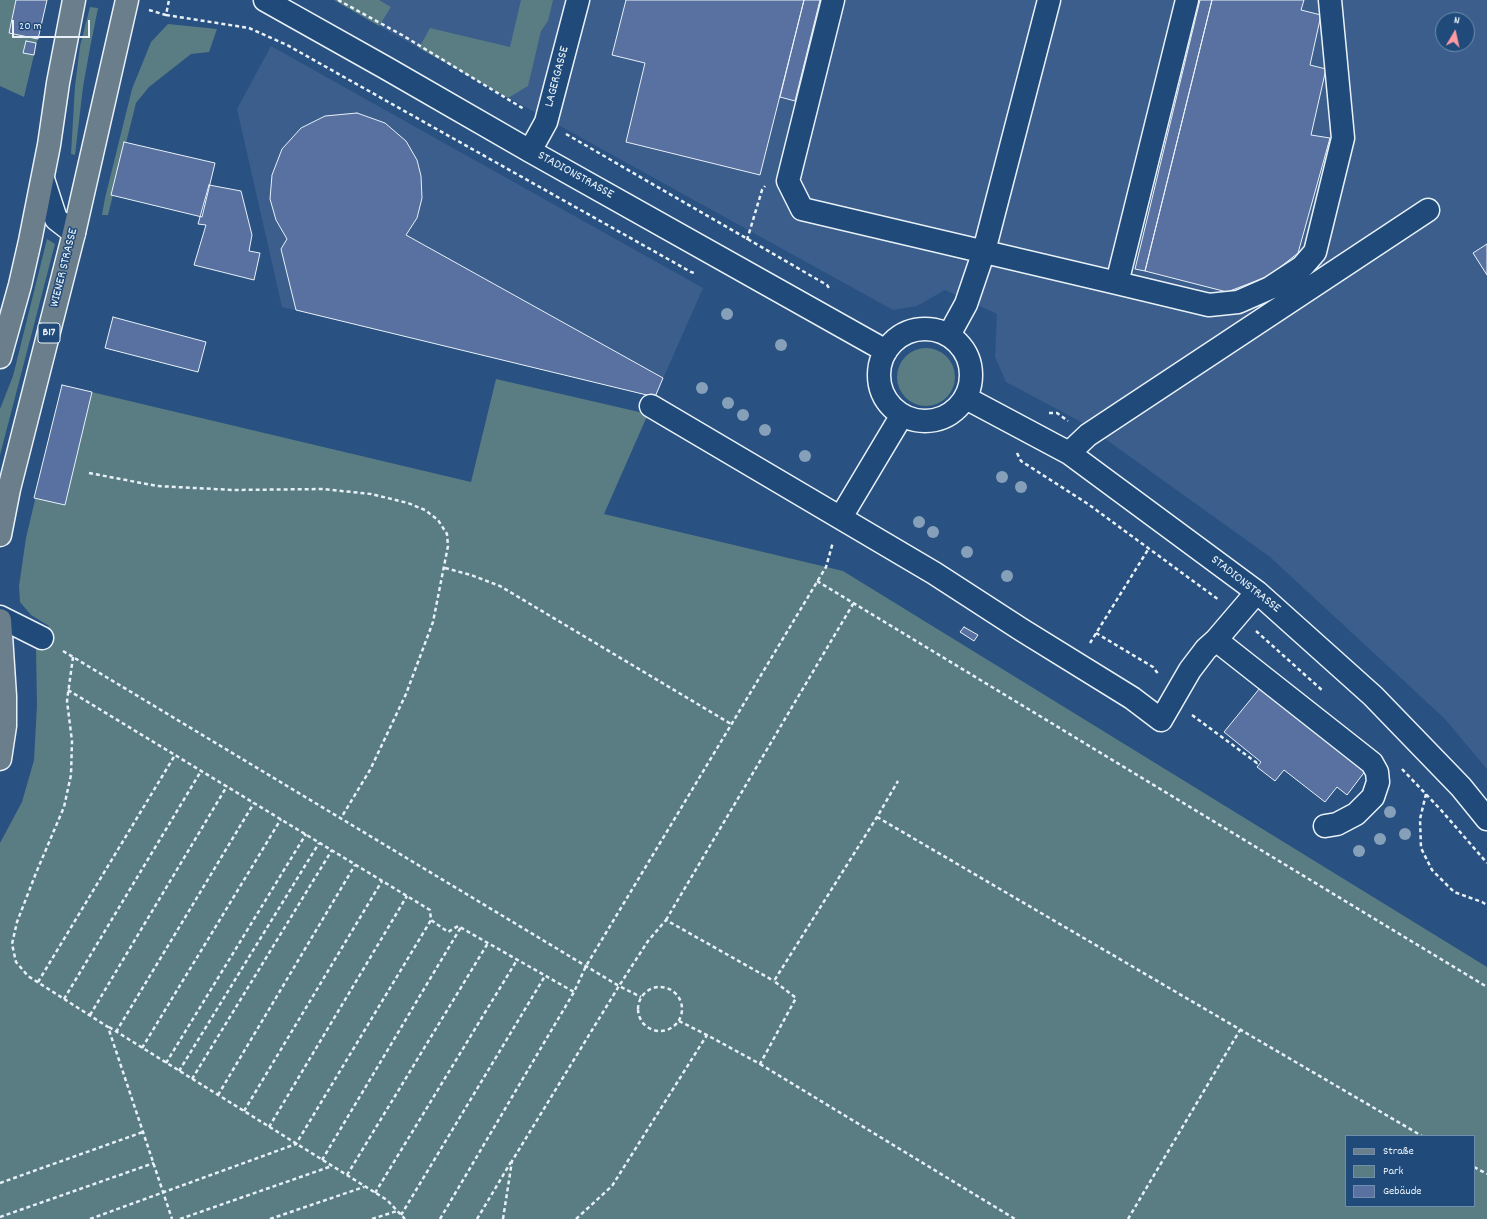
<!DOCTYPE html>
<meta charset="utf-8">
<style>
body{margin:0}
#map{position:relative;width:1487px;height:1219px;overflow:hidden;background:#295181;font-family:Dekko,sans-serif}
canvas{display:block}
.legend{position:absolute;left:1345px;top:1135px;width:130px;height:72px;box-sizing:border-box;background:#1f4a7a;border:1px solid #6f8dac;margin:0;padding:5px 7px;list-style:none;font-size:12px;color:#e8f1f8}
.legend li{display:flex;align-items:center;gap:8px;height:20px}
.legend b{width:20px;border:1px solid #6f8dac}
.north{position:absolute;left:1435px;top:12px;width:40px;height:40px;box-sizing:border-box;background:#1f4a7a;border:1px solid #6f8dac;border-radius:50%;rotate:9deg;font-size:11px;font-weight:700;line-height:16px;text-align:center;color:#e8f1f8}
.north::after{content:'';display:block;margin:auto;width:14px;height:18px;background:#ff9aa2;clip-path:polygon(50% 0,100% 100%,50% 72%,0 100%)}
.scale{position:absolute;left:12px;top:20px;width:78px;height:18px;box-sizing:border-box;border:2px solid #e8f1f8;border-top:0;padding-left:5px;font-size:12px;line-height:14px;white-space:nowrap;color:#e8f1f8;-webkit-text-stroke:3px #1f4a7a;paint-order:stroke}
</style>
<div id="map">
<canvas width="1487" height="1219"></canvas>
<ul class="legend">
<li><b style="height:5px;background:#6b7e8b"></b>Straße</li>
<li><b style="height:11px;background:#597d83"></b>Park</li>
<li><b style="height:11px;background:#5871a0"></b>Gebäude</li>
</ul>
<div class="north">N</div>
<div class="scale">20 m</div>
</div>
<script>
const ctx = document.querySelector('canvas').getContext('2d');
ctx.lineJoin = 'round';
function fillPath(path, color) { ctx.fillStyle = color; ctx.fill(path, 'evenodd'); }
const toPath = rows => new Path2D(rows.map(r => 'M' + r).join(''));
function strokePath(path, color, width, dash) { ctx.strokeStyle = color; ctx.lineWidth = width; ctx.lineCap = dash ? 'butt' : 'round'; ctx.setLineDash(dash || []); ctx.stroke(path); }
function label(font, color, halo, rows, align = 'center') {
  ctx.font = font + ' Dekko,sans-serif'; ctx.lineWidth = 3; ctx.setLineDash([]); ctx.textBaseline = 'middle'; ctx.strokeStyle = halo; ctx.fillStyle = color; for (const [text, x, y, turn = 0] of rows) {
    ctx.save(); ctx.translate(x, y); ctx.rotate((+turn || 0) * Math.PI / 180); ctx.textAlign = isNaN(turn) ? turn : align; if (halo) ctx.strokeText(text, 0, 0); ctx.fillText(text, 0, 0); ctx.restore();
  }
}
fillPath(toPath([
 [334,0,1487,0,1487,769,1444,718,1270,557,1083,423,1006,382,995,357,997,314,945,290,917,306,893,310,379,26],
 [1443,20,1467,20,1467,44,1443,44],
 [271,46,703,288,655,397,282,307,237,109]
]), '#3b5e8c');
fillPath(toPath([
 [0,0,47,0,24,97,0,86],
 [334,0,379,0,391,7,379,26],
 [521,0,553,0,548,21,541,31,528,86,508,98,419,48,430,28,510,47],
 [90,7,98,8,90,48,83,87,75,155,71,154,75,86,80,46],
 [168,24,217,29,209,52,191,54,149,87,136,103,108,215,102,215,105,198,132,89,151,42],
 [47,239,55,244,0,455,0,409,13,376],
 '897 377a29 29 0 1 1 58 0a29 29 0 1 1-58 0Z',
 [496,379,648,414,604,514,843,571,1487,967,1487,1219,0,1219,0,843,22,802,34,760,37,705,36,649,49,626,31,615,20,602,19,586,26,538,62,385,471,482],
 [1346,1136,1474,1136,1474,1206,1346,1206]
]), '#597d83');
const building = toPath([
 [16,0,47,0,38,39,9,33,16,0],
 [626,0,804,0,760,175,626,142,645,63,612,55,626,0],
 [804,0,820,0,795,101,780,97,804,0],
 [1200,0,1212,0,1145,271,1135,269,1200,0],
 [1212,0,1304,0,1301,10,1321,15,1310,65,1326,69,1311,135,1330,138,1298,253,1269,276,1227,292,1145,271,1212,0],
 [26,41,36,43,34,55,23,53,26,41],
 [357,113,385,123,406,141,417,160,421,176,422,198,417,218,406,235,663,378,655,397,296,310,281,249,287,239,276,220,270,199,272,175,282,149,301,128,325,116,357,113],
 [124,142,215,163,202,217,111,195,124,142],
 [209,185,241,191,252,235,249,251,260,253,254,280,194,265,206,225,198,224,209,185],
 [1487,244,1487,275,1473,253,1487,244],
 [113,317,206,342,198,372,105,348,113,317],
 [62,385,92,392,65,505,34,498,62,385],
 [964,627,978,635,974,641,960,632,964,627],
 [1260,688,1366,770,1347,795,1337,787,1325,802,1284,770,1275,781,1257,767,1261,762,1224,732,1260,688]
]);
fillPath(building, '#5871a0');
strokePath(building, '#e8f1f8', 1);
const minor = toPath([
 [265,0,386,68,530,151,886,351],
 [833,0,788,181,802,209,1117,283,1187,0],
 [530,151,546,122,578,0],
 [43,179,56,219,74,233],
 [1117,283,1209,305,1238,302,1270,288,1302,267,1315,252,1343,138,1330,0],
 '879 375a46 46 0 1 1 92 0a46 46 0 1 1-92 0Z',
 [949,335,966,304,984,251,1049,0],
 [966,398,1069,453,1257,592,1373,696,1461,787,1487,819],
 [651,406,934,573,1022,630,1132,698,1161,720,1190,670,1206,649,1216,640,1257,592],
 [1069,453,1088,435,1428,210],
 [841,517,902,415],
 [0,617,42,638],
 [1216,640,1372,763,1377,772,1378,782,1373,797,1356,814,1337,824,1325,826]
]);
const major = toPath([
 [0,357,20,285,30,241,49,145,58,83,74,0],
 [0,535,9,489,74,233,127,0],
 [0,620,5,696,5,726,0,759]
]);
strokePath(minor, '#e8f1f8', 25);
strokePath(major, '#e8f1f8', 25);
strokePath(toPath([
 [338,0,402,35,524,109],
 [149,10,166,15,169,0],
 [166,15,249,28,287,45,691,272,694,273],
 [566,134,827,285,830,290],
 [747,240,762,190,765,186],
 [1049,413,1057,413,1068,421],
 [1017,453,1021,461,1088,504,1219,600],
 [89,473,157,486,233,490,323,489,371,494,408,503,425,510,438,520,447,534,448,546,433,622,406,694,370,770,341,818],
 [445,568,471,575,500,586,731,724],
 [817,581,1487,987],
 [1256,631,1323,691],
 [1096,633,1153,667,1159,675],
 [1090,643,1149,548],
 [63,651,619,986,648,941,666,920,774,981],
 [73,657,67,701,72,741,71,775,64,807,36,873,17,922,12,944,16,962,28,976,108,1027,172,1219],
 [68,690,430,910,431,920,448,932,458,926,574,992],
 [1192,715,1257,763,1259,761],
 [1402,769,1441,810,1487,863],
 [1426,794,1420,819,1421,848,1432,870,1454,892,1482,902,1487,905],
 [877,817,1422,1136],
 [666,920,853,604],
 [38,982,175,755],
 '638 1009a22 22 0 1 1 44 0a22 22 0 1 1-44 0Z',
 [64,999,201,771],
 [90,1015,227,786],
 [679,1021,707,1035],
 [109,1027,387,1200,405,1219],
 [116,1032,254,803],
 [142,1048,281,819],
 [166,1063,306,834],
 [760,1064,1015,1219],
 [179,1071,319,843],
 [192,1079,332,850],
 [218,1095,355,865],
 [244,1111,382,881],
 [269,1127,407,896],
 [322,1160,461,927],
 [1474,1167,1487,1174],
 [347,1175,488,943],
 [0,1183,143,1132],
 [375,1193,517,960],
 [401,1215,545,976],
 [0,1217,154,1163],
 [90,1219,296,1144,431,920],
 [180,1219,332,1166],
 [270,1219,364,1187],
 [372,1219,397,1211],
 [440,1219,574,992,586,966,826,567,833,542],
 [477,1219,511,1162],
 [503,1219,512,1161,619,986,641,997],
 [576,1219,612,1186,707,1035,760,1064,796,998,774,981,877,817,898,781],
 [1128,1219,1240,1030]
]), '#e8f1f8', 2.5, [4, 3]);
strokePath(minor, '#1f4a7a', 22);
strokePath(major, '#6b7e8b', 22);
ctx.fillStyle = '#86a0b9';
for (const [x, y] of [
 [727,314],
 [781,345],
 [702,388],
 [728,403],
 [743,415],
 [765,430],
 [805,456],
 [1002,477],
 [1021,487],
 [919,522],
 [933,532],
 [967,552],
 [1007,576],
 [1390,812],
 [1405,834],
 [1380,839],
 [1359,851]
]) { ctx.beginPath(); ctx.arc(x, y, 6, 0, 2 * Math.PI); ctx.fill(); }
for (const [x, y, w] of [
 [49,333,22]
]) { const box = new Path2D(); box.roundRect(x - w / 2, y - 10, w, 20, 3); ctx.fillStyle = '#1f4a7a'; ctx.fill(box); strokePath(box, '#e8f1f8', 1); }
label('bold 12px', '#e8f1f8', null, [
 ["B17",49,333]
]);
label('13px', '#e8f1f8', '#1f4a7a', [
 ["LAGERGASSE",558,77,-75],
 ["STADIONSTRASSE",575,176,29],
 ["WIENER STRASSE",65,268,-76],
 ["STADIONSTRASSE",1245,585,38]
]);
</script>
